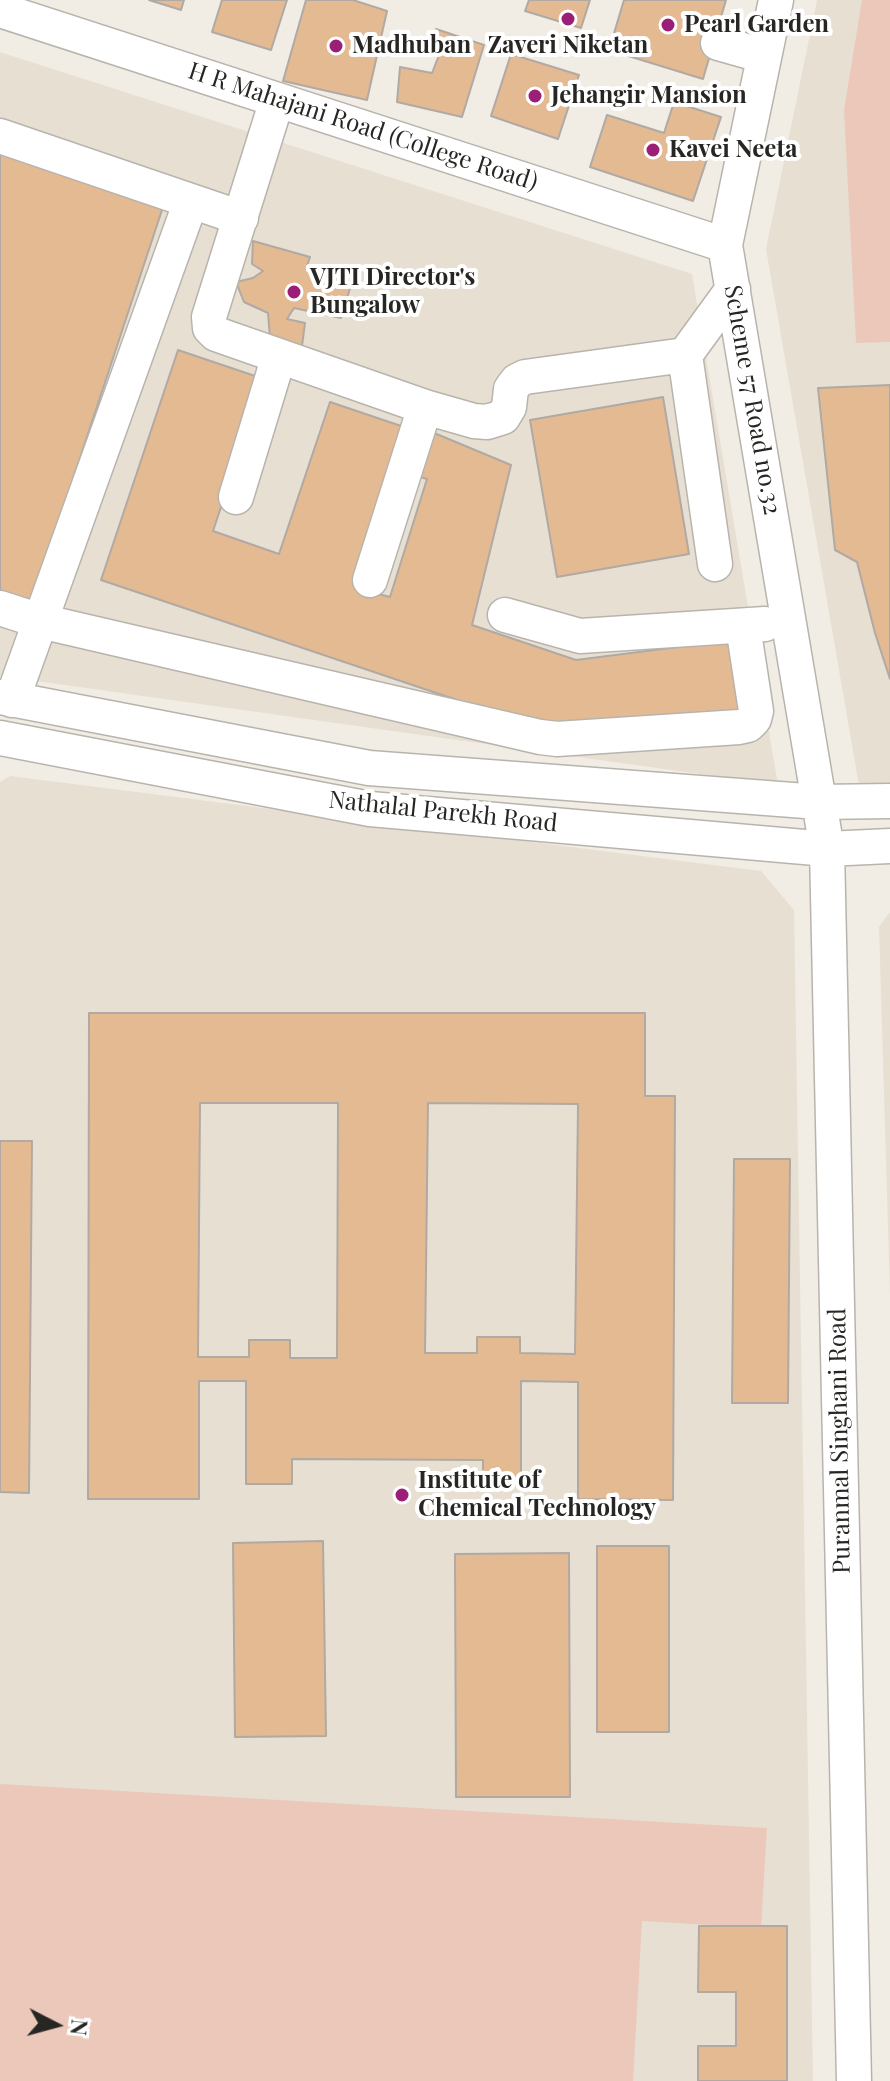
<!DOCTYPE html>
<style>
body{margin:0}
#map{position:relative;width:890px;height:2081px;overflow:hidden;background:#f1ede5;font-family:"Playfair Display",serif}
canvas{display:block}
.north{position:absolute;left:16px;top:1985px;width:80px;height:80px;-webkit-text-stroke:6px #fff;paint-order:stroke;rotate:96deg;font-size:22px;font-weight:700;line-height:32px;text-align:center;color:#272623}
.north::after{content:'';display:block;margin:auto;width:28px;height:36px;background:#272623;clip-path:polygon(50% 0,100% 100%,50% 72%,0 100%)}
</style>
<div id="map">
<canvas width="890" height="2081"></canvas>
<div class="north">N</div>
</div>
<script>
const ctx = document.querySelector('canvas').getContext('2d');
ctx.lineJoin = 'round';
function fillPath(path, color) { ctx.fillStyle = color; ctx.fill(path, 'evenodd'); }
const toPath = rows => new Path2D(rows.map(r => 'M' + r).join(''));
function strokePath(path, color, width, dash) { ctx.strokeStyle = color; ctx.lineWidth = width; ctx.lineCap = dash ? 'butt' : 'round'; ctx.setLineDash(dash || []); ctx.stroke(path); }
function label(font, color, halo, rows, align = 'center') {
  ctx.font = font + ' "Playfair Display",serif'; ctx.lineWidth = 8; ctx.setLineDash([]); ctx.textBaseline = 'middle'; ctx.strokeStyle = halo; ctx.fillStyle = color; for (const [text, x, y, turn = 0] of rows) {
    ctx.save(); ctx.translate(x, y); ctx.rotate((+turn || 0) * Math.PI / 180); ctx.textAlign = isNaN(turn) ? turn : align; if (halo) ctx.strokeText(text, 0, 0); ctx.fillText(text, 0, 0); ctx.restore();
  }
}
fillPath(toPath([
 [817,0,890,0,890,797,861,797,766,249],
 [0,52,692,274,778,785,0,676],
 [10,776,761,871,794,910,813,2081,0,2081,0,782],
 [890,912,890,1295,879,927]
]), '#e7e0d2');
fillPath(toPath([
 [862,0,890,0,890,342,856,343,844,110],
 [0,1784,767,1828,761,1928,642,1921,633,2081,0,2081]
]), '#ebc8ba');
const building = toPath([
 [149,0,184,0,181,10,149,0],
 [222,0,287,0,271,50,212,32,222,0],
 [306,0,353,0,387,11,367,100,283,81,306,0],
 [529,0,590,0,581,28,525,11,529,0],
 [624,0,726,0,703,79,609,50,624,0],
 [436,29,484,45,462,117,397,102,400,67,432,73,443,45,432,41,436,29],
 [511,54,579,75,558,139,491,116,511,54],
 [674,102,721,117,693,201,590,167,607,115,664,133,674,102],
 [0,152,163,207,32,603,0,593,0,152],
 [253,241,310,257,306,269,352,282,341,318,294,308,287,319,305,323,302,346,270,338,268,313,244,302,236,282,253,278,263,271,252,264,253,241],
 [178,350,264,379,213,531,279,554,330,402,410,429,358,589,390,597,427,479,413,475,427,430,511,465,472,625,576,660,733,640,745,711,552,732,101,580,178,350],
 [890,385,890,679,875,633,857,562,835,550,818,388,890,385],
 [663,397,689,554,557,577,530,420,663,397],
 [89,1013,645,1013,645,1096,675,1096,673,1500,578,1499,578,1382,521,1381,521,1485,483,1485,483,1460,292,1459,292,1484,246,1484,246,1381,199,1381,199,1499,88,1499,89,1013],
 [200,1103,338,1103,337,1358,290,1358,290,1340,249,1340,249,1357,198,1357,200,1103],
 [428,1103,578,1104,575,1354,520,1353,520,1337,477,1337,477,1353,425,1353,428,1103],
 [0,1141,32,1141,29,1493,0,1492,0,1141],
 [734,1159,790,1159,788,1403,732,1403,734,1159],
 [323,1541,326,1736,235,1737,233,1543,323,1541],
 [597,1546,669,1546,669,1732,597,1732,597,1546],
 [569,1553,570,1797,456,1797,455,1554,569,1553],
 [699,1926,787,1926,787,2081,698,2081,698,2046,736,2046,736,1992,698,1992,699,1926]
]);
fillPath(building, '#e4ba93');
strokePath(building, '#b0a9a4', 2);
const minor = toPath([
 [776,0,725,245,827,849,854,2081],
 [0,10,725,245],
 [718,43,764,56],
 [277,100,209,317,210,328,216,334,425,407,474,421,487,422,503,417,509,407,511,389,517,381,525,377,685,355,733,289],
 [0,136,241,218],
 [685,355,715,564],
 [236,497,279,356],
 [370,580,425,407],
 [0,608,40,621,540,737,557,739,739,727,748,725,754,719,756,711,743,626],
 [505,615,580,636,765,624],
 [0,697,369,768,819,802,890,801],
 [12,700,191,201],
 [0,738,370,809,827,849,890,846]
]);
strokePath(minor, '#b8b4ad', 37);
strokePath(minor, '#fff', 34);
for (const [x, y, r, color] of [
 [568,19,8,"#9b1f76"],
 [668,25,8,"#9b1f76"],
 [336,46,8,"#9b1f76"],
 [535,96,8,"#9b1f76"],
 [653,150,8,"#9b1f76"],
 [294,292,8,"#9b1f76"],
 [402,1495,8,"#9b1f76"]
]) { const dot = new Path2D(); dot.arc(x, y, r, 0, 2 * Math.PI); ctx.fillStyle = color; ctx.fill(dot); strokePath(dot, '#fff', 3); }
label('bold 24px', '#272623', '#fff', [
 ["Pearl Garden",684,25],
 ["Madhuban",352,46],
 ["Zaveri Niketan",568,46,"center"],
 ["Jehangir Mansion",551,96],
 ["Kavei Neeta",669,150],
 ["VJTI Director's",310,278],
 ["Bungalow",310,306],
 ["Institute of",418,1481],
 ["Chemical Technology",418,1509]
], 'left');
label('24px', '#272623', '#fff', [
 ["H R Mahajani Road (College Road)",363,127,18],
 ["Scheme 57 Road no.32",752,400,80],
 ["Nathalal Parekh Road",443,812,6],
 ["Puranmal Singhani Road",840,1441,-91]
]);
</script>
